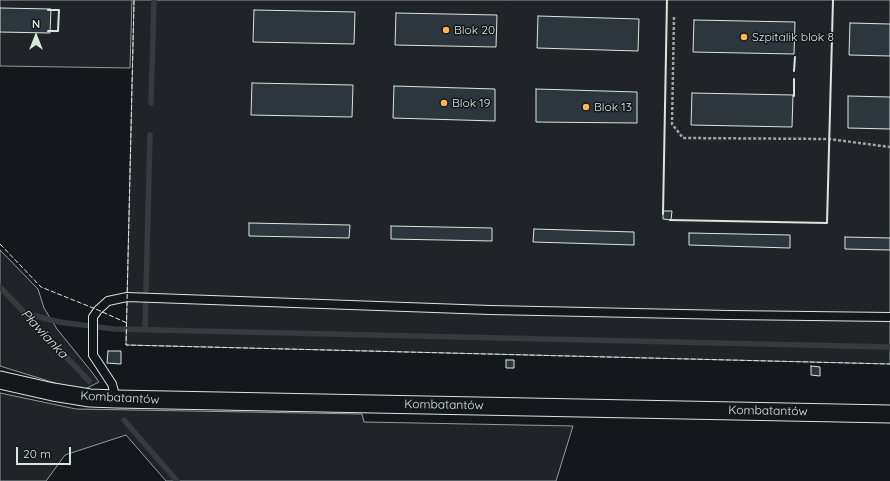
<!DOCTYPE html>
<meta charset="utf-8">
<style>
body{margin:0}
#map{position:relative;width:890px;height:481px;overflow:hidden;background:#14181c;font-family:Quicksand,sans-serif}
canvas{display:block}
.north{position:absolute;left:16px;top:16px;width:40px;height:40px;-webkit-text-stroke:3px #14181c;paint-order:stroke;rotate:0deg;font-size:11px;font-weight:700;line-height:16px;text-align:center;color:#d8e6dc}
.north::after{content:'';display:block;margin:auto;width:14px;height:18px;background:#d8e6dc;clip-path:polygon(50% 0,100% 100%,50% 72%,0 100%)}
.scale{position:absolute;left:16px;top:447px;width:55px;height:18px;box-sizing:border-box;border:2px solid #d8e6dc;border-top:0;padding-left:5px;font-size:12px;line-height:14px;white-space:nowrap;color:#d8e6dc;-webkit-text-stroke:3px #14181c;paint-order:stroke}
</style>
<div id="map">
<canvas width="890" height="481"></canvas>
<div class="north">N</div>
<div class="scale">20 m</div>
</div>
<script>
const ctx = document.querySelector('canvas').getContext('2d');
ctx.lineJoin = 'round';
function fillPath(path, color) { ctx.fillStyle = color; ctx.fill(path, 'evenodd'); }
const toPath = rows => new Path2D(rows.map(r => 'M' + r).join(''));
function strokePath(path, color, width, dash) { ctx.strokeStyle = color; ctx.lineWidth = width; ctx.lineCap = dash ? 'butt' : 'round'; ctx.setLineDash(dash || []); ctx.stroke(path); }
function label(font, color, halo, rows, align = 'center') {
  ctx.font = font + ' Quicksand,sans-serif'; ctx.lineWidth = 3; ctx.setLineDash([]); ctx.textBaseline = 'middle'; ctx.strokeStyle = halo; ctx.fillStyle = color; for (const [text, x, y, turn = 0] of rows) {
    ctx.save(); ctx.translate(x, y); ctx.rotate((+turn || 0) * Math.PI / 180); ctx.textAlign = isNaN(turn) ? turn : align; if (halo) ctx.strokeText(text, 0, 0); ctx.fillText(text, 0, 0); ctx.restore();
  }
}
const green = toPath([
 [0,0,132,0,130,68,0,66,0,0],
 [134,0,890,0,890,364,126,345,134,0],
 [0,250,38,289,44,308,57,329,91,371,99,382,81,391,0,366,0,250],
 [0,393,76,409,362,414,364,422,573,426,556,481,166,481,126,435,65,455,46,481,0,481,0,393]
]);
fillPath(green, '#202428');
strokePath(green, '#939e99', 1);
strokePath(toPath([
 [151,103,154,0],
 [0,287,89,381],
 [24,313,59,322,114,329,890,347],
 [145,330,150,135],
 [124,420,177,481]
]), '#363b3e', 5.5);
const building = toPath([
 [0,8,51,9,50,33,0,32,0,8],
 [254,10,355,12,354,44,253,42,254,10],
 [396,13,497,15,496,47,395,45,396,13],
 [538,16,639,19,638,51,537,48,538,16],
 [694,20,795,22,794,54,693,52,694,20],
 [850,23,890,24,890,56,849,55,850,23],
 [252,83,353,85,352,117,251,115,252,83],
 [394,86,495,89,495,121,393,118,394,86],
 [536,89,637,92,637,123,536,122,536,89],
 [692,93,793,95,792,127,691,125,692,93],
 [848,96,890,97,890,129,848,128,848,96],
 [663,211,672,211,671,220,663,219,663,211],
 [249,223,350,225,349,238,249,236,249,223],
 [391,226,492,228,492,241,391,239,391,226],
 [534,229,634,232,634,245,533,242,534,229],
 [689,233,790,235,790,248,689,245,689,233],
 [845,237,890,238,890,250,845,249,845,237],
 [108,351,121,351,121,364,107,363,108,351],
 [506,360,514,360,514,368,506,368,506,360],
 [811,366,820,367,820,376,811,375,811,366]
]);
fillPath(building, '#2c363c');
strokePath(building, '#d8e6dc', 1);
const service = toPath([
 [116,399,112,384,93,355,93,317,98,310,108,301,127,297,490,310,730,315,890,317]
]);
const minor = toPath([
 [0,380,53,392,90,398,116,399,890,414]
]);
strokePath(service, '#d8e6dc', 10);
strokePath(minor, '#d8e6dc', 19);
strokePath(toPath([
 [674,17,672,124,683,138,829,139,890,147]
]), '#9da8a2', 2.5, [3, 2]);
strokePath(service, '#14181c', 8);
strokePath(minor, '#14181c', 17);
strokePath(toPath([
 [134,0,126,345,890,364],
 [0,244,41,287,98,310,127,323]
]), '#d8e6dc', 1, [5, 2]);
strokePath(toPath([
 [48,31,58,31,59,10,48,10],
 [794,71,795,57],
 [794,79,794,96],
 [663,214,667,0],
 [670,220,827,223,833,0]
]), '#d8e6dc', 2);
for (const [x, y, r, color] of [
 [446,30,4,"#ffb74d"],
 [744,37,4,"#ffb74d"],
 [444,103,4,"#ffb74d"],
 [586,107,4,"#ffb74d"]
]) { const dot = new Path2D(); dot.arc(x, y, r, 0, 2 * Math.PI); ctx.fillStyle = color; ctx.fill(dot); strokePath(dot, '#14181c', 1.5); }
label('12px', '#d8e6dc', '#14181c', [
 ["Blok 20",454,30],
 ["Szpitalik blok 8",752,37],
 ["Blok 19",452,103],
 ["Blok 13",594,107]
], 'left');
label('12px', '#d8e6dc', '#14181c', [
 ["Kombatantów",120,398,3],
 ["Kombatantów",444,405,1],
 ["Kombatantów",768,411,1]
]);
label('italic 13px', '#d8e6dc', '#14181c', [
 ["Pławianka",44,334,47]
]);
</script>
